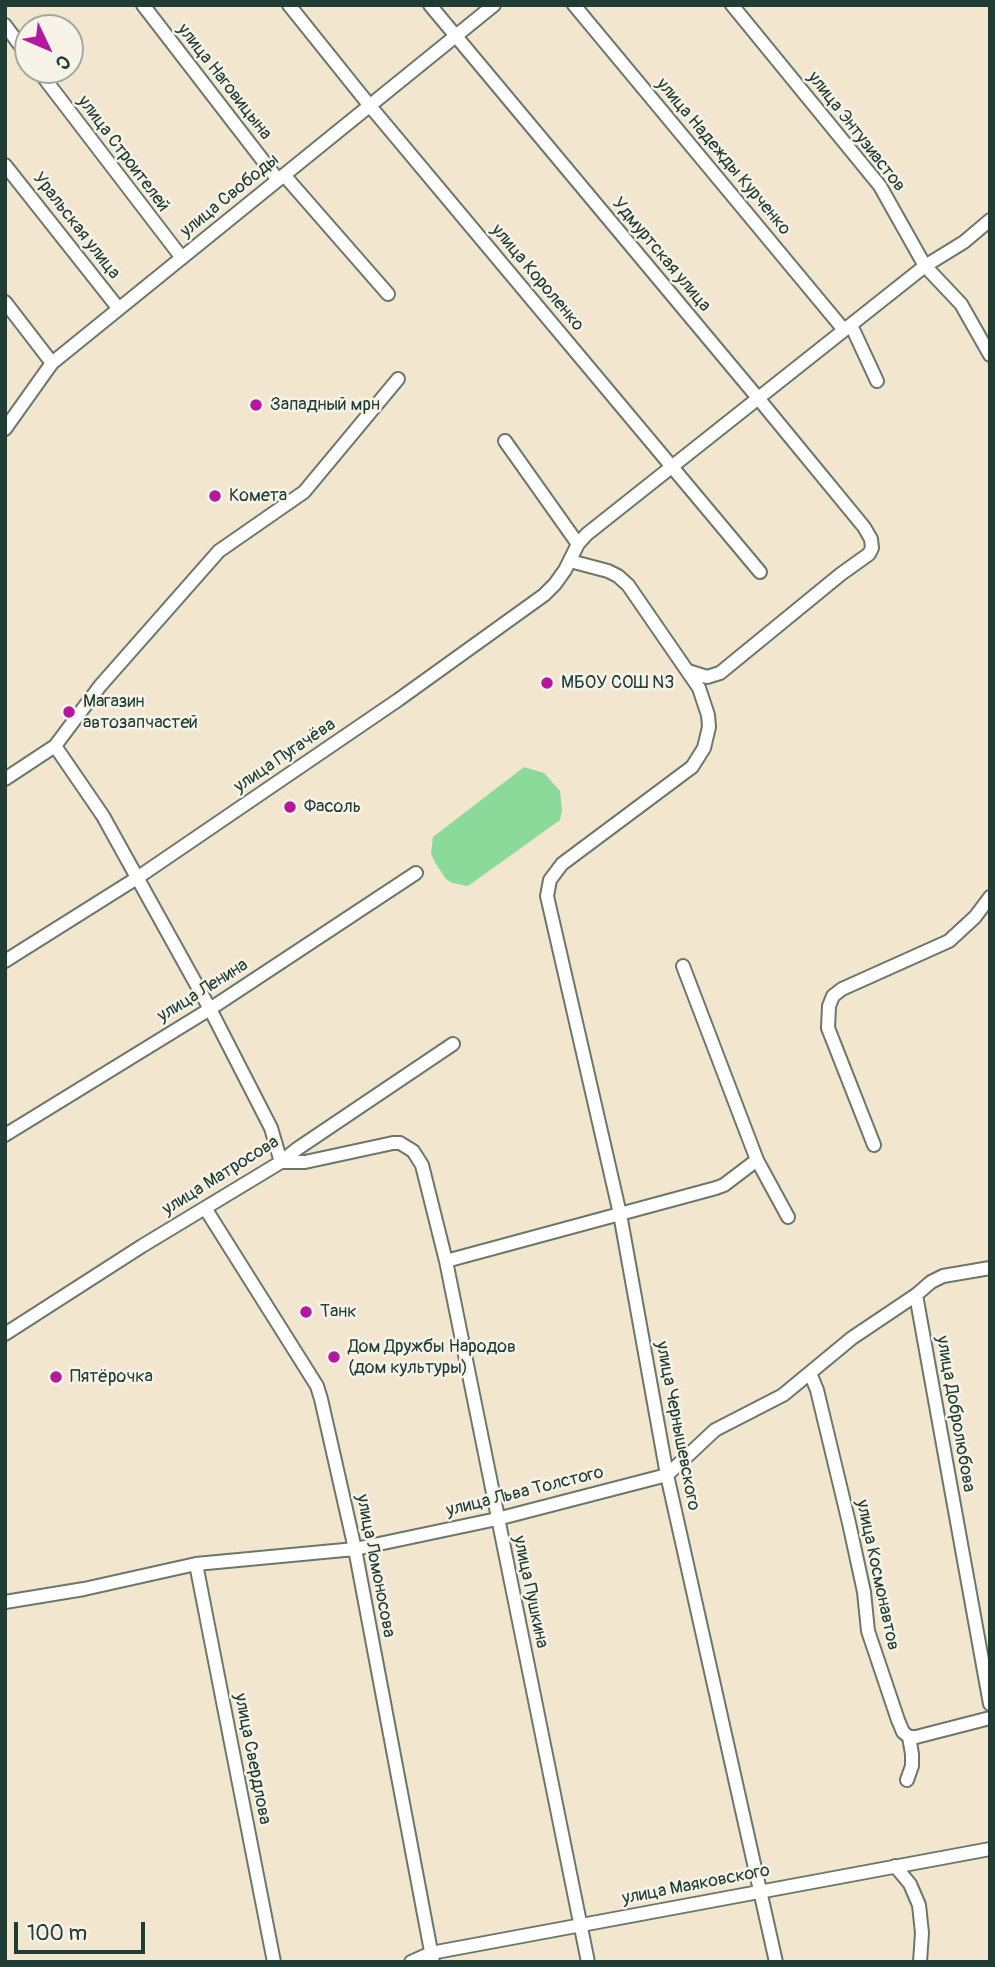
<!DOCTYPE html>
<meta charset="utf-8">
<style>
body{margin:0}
#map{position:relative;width:995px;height:1967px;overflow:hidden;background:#f3e6cf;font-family:Pangolin,sans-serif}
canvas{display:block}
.frame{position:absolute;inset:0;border:7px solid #1f3d34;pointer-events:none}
.north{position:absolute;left:14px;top:14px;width:70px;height:70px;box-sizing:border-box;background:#f7f3e8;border:2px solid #a1aaa0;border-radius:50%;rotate:134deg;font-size:19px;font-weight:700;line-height:28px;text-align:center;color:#1f3d34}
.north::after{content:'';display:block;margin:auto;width:24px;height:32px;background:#b5179e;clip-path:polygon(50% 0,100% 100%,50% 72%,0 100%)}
.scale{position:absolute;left:14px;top:1922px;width:131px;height:32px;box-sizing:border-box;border:4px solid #1f3d34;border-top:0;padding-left:9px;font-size:21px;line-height:24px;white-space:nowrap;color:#1f3d34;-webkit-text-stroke:5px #f7f3e8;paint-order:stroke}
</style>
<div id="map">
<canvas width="995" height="1967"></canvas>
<div class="frame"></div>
<div class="north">С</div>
<div class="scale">100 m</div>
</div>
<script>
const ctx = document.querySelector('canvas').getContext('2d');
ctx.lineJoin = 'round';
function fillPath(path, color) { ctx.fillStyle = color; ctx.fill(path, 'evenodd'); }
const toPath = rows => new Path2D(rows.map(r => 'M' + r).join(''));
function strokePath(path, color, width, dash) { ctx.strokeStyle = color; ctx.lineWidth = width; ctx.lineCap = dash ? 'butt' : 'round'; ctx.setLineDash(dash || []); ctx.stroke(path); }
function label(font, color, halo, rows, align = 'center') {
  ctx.font = font + ' Pangolin,sans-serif'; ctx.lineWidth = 5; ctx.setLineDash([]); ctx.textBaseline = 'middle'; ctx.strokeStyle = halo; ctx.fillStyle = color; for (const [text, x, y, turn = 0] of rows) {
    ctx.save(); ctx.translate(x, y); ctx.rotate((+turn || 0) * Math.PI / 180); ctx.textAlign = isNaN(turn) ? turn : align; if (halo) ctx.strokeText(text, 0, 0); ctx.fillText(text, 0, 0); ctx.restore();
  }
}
fillPath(toPath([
 [524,767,544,773,560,791,562,810,560,820,468,886,452,883,446,879,436,864,431,854,433,837]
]), '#8bda99');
const minor = toPath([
 [143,5,278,180],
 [289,5,370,106,760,572],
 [430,5,758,398,864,527,871,539,872,548,869,554,841,574,720,673,707,677,688,671],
 [574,5,844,330],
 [732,5,880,186,925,266,961,304,990,355],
 [5,25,28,56],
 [38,70,182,258],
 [5,165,119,309],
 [284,175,388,294],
 [5,302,52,363],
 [851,325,877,381],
 [5,429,52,363,494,5],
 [505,441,578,544],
 [570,561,608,571,618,576,628,585,699,688,708,715,709,727,704,748,692,767,562,864,550,880,547,896,620,1214,667,1475,776,1962],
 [55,746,103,816,210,1009,271,1128,281,1162],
 [5,779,55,746,100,686,219,551,304,492,398,379],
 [5,961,137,878,398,700,544,595,555,584,565,570,578,544,587,534,925,266,964,242,990,220],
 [683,966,757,1160,788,1217],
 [5,1135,210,1009,416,873],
 [874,1145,828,1028,829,1006,833,996,842,989,949,941,975,917,990,897],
 [281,1162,305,1162,393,1143,400,1143,413,1151,422,1165,446,1261,588,1962],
 [205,1208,317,1386,321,1399,355,1549,433,1962],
 [446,1261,716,1188,724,1185,757,1160],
 [916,1295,990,1704],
 [5,1334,142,1246,281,1162,297,1149,453,1044],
 [810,1373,817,1390,849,1523,864,1592,868,1631,898,1720,903,1732,909,1737,912,1754,912,1766,907,1780],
 [196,1564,274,1962],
 [5,1602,84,1589,196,1564,355,1549,497,1519,667,1475,715,1430,783,1395,852,1338,916,1295,931,1282,943,1276,990,1268],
 [909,1737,916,1737,990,1718],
 [895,1866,910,1884,919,1905,922,1933,920,1962],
 [411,1962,431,1953,990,1849]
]);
strokePath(minor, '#69786a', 16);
strokePath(minor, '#fff', 12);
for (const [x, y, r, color] of [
 [256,405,7,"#b5179e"],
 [215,496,7,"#b5179e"],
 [547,683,7,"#b5179e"],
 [69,712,7,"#b5179e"],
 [290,807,7,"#b5179e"],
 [306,1312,7,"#b5179e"],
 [334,1357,7,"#b5179e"],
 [56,1377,7,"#b5179e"]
]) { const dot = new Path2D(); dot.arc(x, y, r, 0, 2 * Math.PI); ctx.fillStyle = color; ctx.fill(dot); strokePath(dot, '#f7f3e8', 2.5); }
label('18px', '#1f3d34', '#f7f3e8', [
 ["улица Наговицына",224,82,52],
 ["улица Энтузиастов",856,132,52],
 ["улица Строителей",123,154,53],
 ["улица Надежды Курченко",723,157,50],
 ["улица Свободы",230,196,-39],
 ["Уральская улица",76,226,52],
 ["Удмуртская улица",661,255,50],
 ["улица Короленко",537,278,50],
 ["улица Пугачёва",285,756,-34],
 ["улица Ленина",203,991,-32],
 ["улица Матросова",221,1176,-32],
 ["улица Добролюбова",955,1414,80],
 ["улица Чернышевского",677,1426,79],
 ["улица Льва Толстого",525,1492,-14],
 ["улица Ломоносова",375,1566,79],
 ["улица Космонавтов",877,1575,78],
 ["улица Пушкина",530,1592,78],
 ["улица Свердлова",252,1759,79],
 ["улица Маяковского",696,1885,-11]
]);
label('18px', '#1f3d34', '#f7f3e8', [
 ["Западный мрн",270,405],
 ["Комета",229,496],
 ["МБОУ СОШ N3",561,683],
 ["Магазин",83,702],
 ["автозапчастей",83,723],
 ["Фасоль",304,807],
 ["Танк",320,1312],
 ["Дом Дружбы Народов",348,1347],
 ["(дом культуры)",348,1368],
 ["Пятёрочка",70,1377]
], 'left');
</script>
